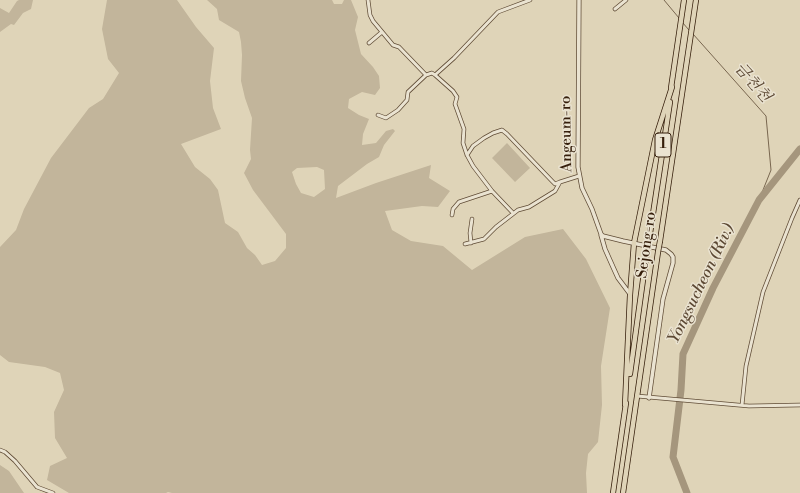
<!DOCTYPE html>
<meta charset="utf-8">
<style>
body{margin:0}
canvas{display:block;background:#dfd4b8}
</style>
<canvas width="800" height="493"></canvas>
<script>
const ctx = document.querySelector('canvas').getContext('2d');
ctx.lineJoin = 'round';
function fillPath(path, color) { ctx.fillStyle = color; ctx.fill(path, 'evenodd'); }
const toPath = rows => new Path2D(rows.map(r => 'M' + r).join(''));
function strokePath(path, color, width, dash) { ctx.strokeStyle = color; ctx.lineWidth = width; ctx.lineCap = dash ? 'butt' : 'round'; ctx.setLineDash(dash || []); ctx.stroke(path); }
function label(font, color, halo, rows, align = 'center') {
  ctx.font = font + ' "Libre Bodoni","Noto Serif KR",serif'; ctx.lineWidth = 3; ctx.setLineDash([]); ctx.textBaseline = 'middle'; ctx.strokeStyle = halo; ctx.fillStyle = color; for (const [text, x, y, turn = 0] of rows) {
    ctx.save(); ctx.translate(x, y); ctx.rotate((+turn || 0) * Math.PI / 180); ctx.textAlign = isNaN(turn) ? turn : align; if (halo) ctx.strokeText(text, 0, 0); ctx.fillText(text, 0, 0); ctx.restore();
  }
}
fillPath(toPath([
 [19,0,33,0,31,9,23,13,14,25,11,24,0,32,0,8,9,13,17,1],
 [107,0,177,0,196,27,214,48,210,81,213,108,221,129,181,144,195,167,210,179,218,190,225,223,238,232,247,248,255,255,262,265,275,261,286,248,286,234,253,190,244,173,251,159,250,150,252,118,245,98,241,81,242,55,241,42,239,32,219,20,217,9,207,0,332,0,334,4,342,4,344,0,351,0,358,17,355,30,361,54,373,67,379,76,380,88,375,95,362,92,349,99,348,108,359,115,369,119,363,134,362,145,376,143,386,131,393,129,395,131,384,145,379,157,367,164,338,186,336,198,376,183,431,165,429,178,450,191,438,207,422,206,385,211,392,230,411,241,443,246,472,270,525,237,563,229,586,259,610,308,601,366,602,405,598,442,588,454,586,473,587,493,172,493,168,492,166,493,69,493,47,480,50,466,67,458,55,438,54,412,64,390,60,373,45,367,9,362,0,355,0,247,16,230,24,209,51,158,89,108,103,99,119,73,108,59,102,29],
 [317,167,324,170,325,189,314,197,301,193,296,184,292,172,297,168],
 [507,143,530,168,515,182,492,158],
 [0,465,9,471,24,493,0,493]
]), '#c2b59b');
strokePath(toPath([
 [664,0,679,18],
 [682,22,689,30],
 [693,34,766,116,771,170,759,200]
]), '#78664f', 1);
strokePath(toPath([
 [687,493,673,457,681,390,683,354,713,288,759,200,800,149]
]), '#a5967d', 7);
const minor = toPath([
 [368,0,370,15,373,21,393,45,399,47,426,75,432,73,435,75,453,91,457,97,455,104,464,129,463,143,467,155,473,166,492,191,513,213],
 [615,9,626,0],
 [369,43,382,32],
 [435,75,454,58,498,12,530,0],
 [378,115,386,118,398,110,407,100,408,92,426,75],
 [467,155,473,146,484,138,493,133,502,130,507,134,552,181,555,184,560,182],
 [452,215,453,209,459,202,492,191],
 [471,243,470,233,472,219],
 [465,244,484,239,496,227,518,210,529,207,555,191,560,182,579,176],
 [637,396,749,406,800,405],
 [742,405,746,366,763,292,792,218,800,200],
 [0,450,5,452,15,461,37,487,53,493]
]);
const tertiary = toPath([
 [579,0,578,167,582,188,592,209,601,234,603,236,623,241,666,250,671,254,673,257,673,263,663,299,649,398],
 [601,235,605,249,613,267,618,278,630,294]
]);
const trunk = toPath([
 [671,88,684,0],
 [649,240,670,102],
 [660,241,696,0],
 [630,374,647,251],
 [625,405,630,295,634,243,655,140,672,87],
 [613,493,626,403],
 [623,493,658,252]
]);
strokePath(minor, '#604c36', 4.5);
strokePath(tertiary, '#604c36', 5);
strokePath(trunk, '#351e0b', 6);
strokePath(minor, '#eae3d1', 3);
strokePath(tertiary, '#eae3d1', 3.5);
strokePath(trunk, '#dfd4b8', 4.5);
const trunkBridge = toPath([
 [647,251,649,240],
 [658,252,660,241]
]);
strokePath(trunkBridge, '#351e0b', 6, []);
strokePath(trunkBridge, '#dfd4b8', 4.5);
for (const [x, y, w] of [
 [663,145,16]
]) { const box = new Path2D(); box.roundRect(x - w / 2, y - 12, w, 24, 3); ctx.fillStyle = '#eae3d1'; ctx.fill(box); strokePath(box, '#351e0b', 1); }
label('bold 14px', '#351e0b', null, [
 ["1",663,145]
]);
label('15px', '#351e0b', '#eae3d1', [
 ["Angeum-ro",567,134,-91],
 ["Sejong-ro",647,245,-82]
]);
label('italic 16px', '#5c4833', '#eae3d1', [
 ["금천천",752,83,49],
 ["Yongsucheon (Riv.)",702,284,-64]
]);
</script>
